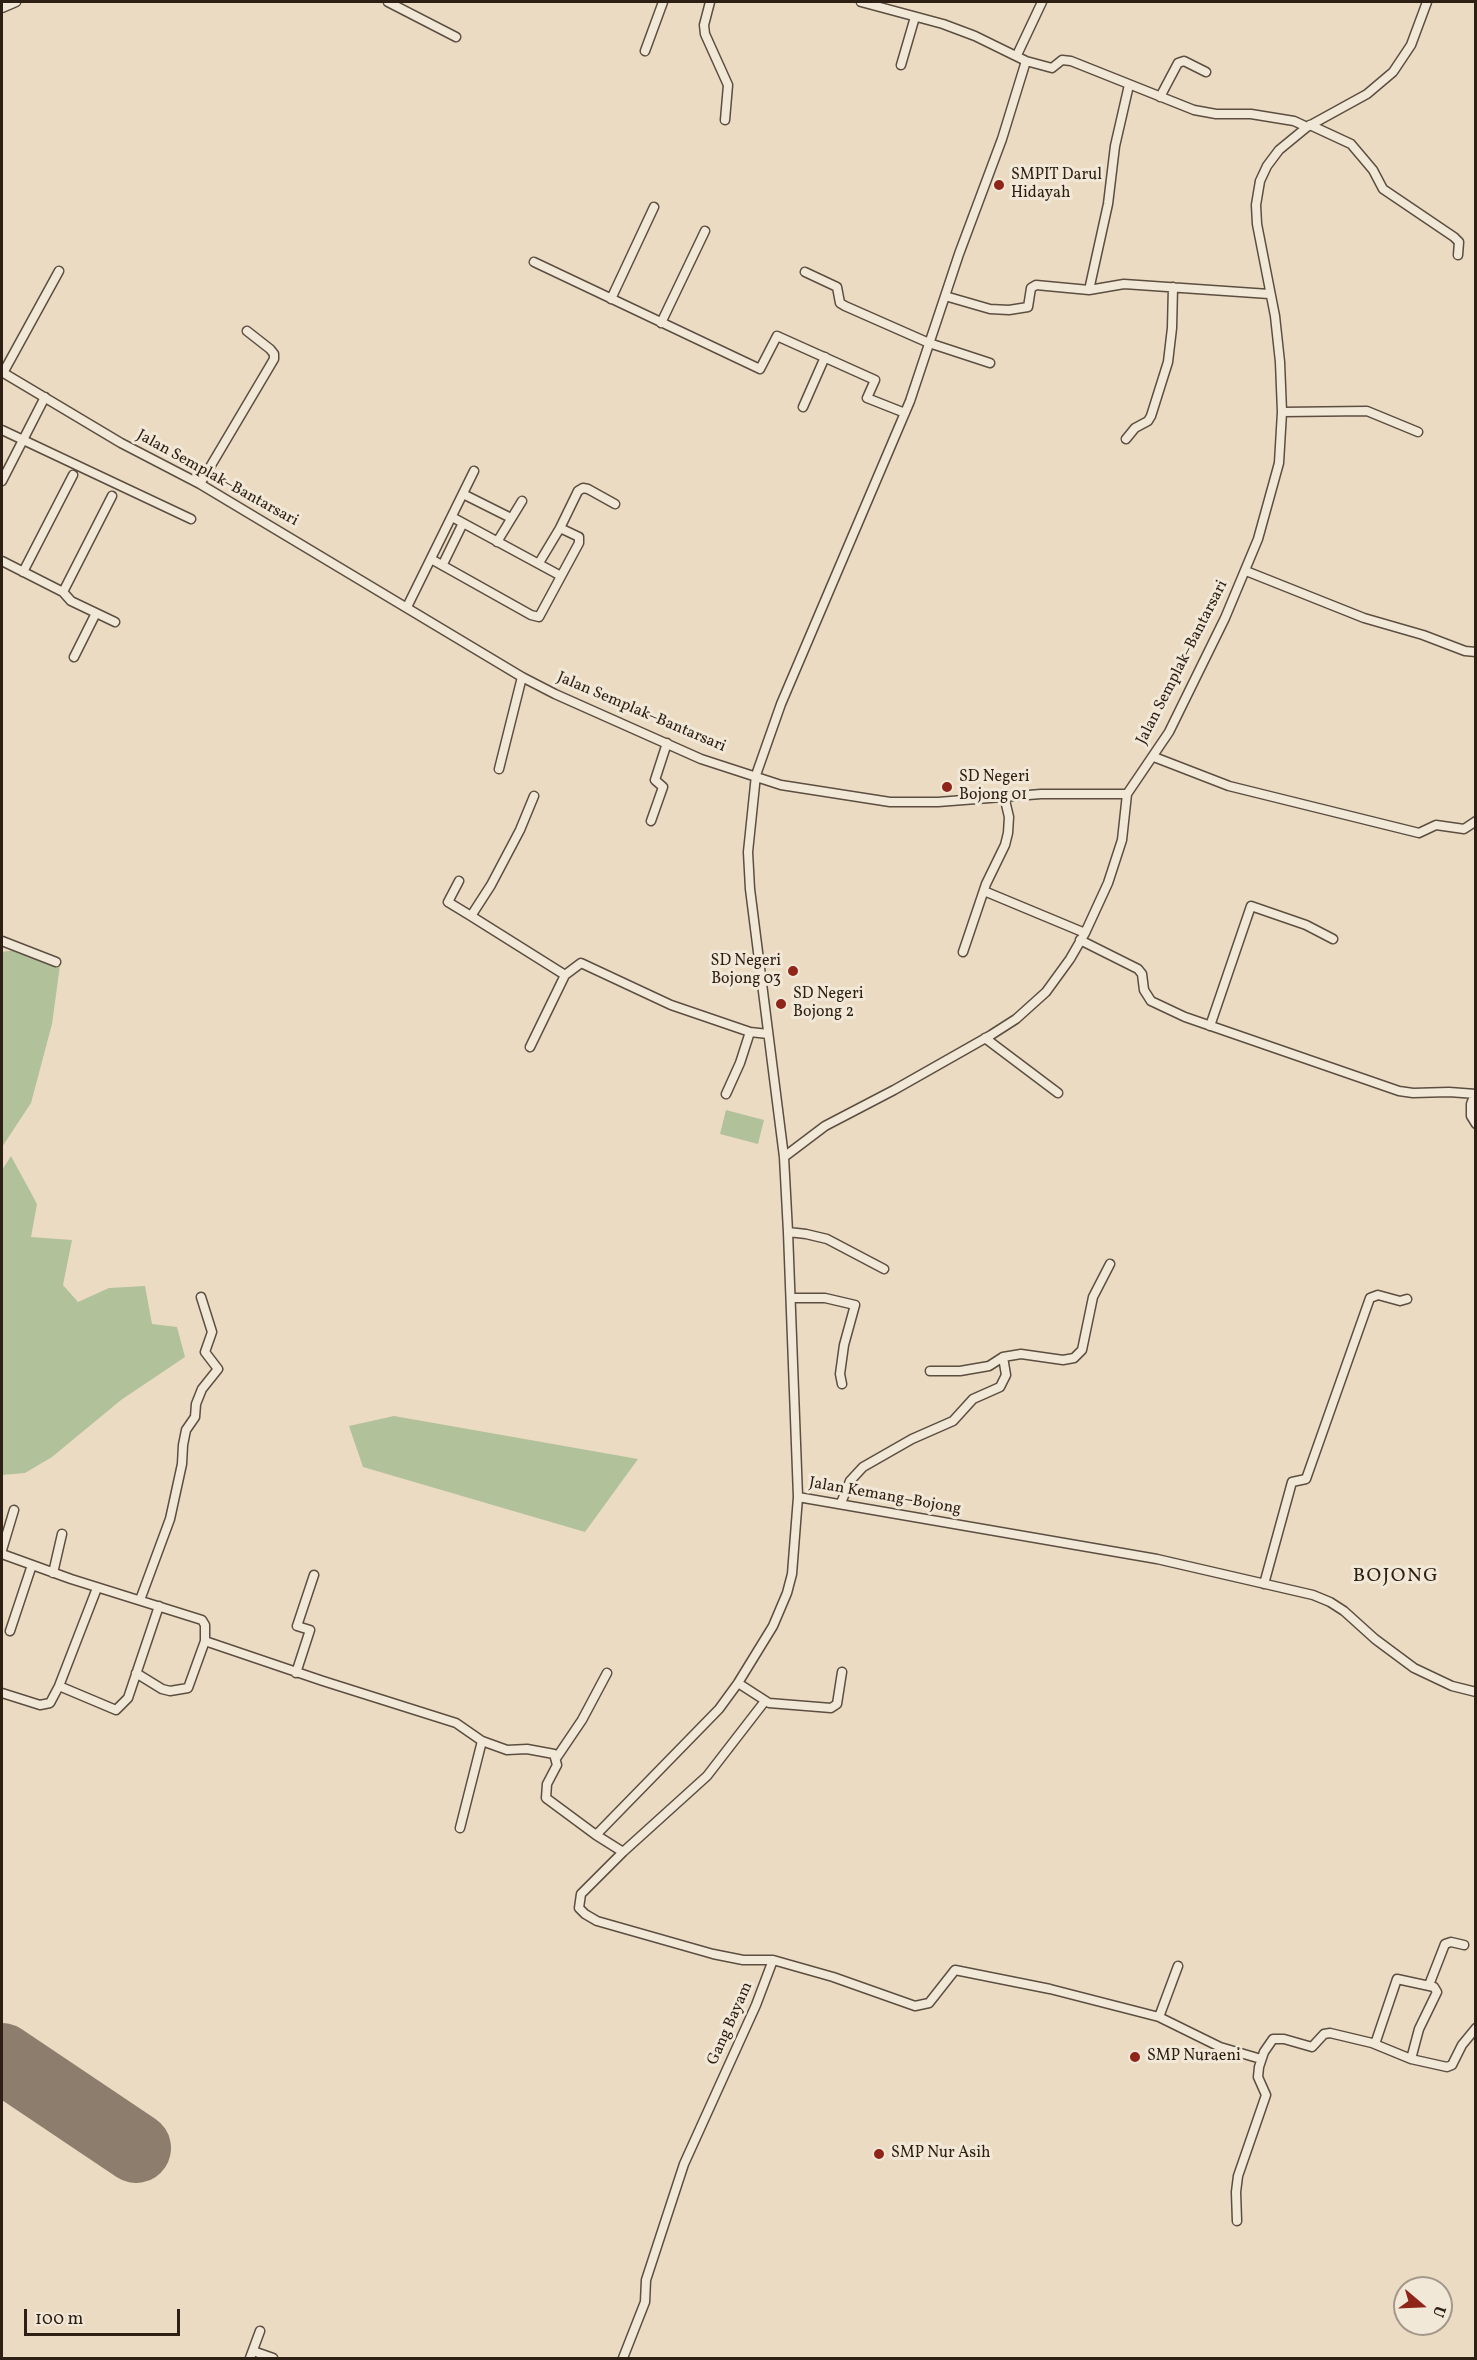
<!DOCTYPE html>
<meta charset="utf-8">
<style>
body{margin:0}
#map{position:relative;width:1477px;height:2360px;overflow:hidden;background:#ebdbc3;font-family:Vollkorn,serif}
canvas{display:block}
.frame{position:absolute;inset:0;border:3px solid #2d1f14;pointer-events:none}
.north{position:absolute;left:1393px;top:2276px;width:60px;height:60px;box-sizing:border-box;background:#f2e8d8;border:2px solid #a3988a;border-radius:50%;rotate:109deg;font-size:16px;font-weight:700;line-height:24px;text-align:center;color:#2d1f14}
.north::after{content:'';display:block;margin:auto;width:21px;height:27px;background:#8f2418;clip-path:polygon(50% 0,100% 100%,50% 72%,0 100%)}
.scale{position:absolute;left:24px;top:2309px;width:156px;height:27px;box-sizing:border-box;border:3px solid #2d1f14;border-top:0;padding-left:8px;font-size:18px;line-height:21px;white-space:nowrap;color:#2d1f14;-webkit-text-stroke:4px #f2e8d8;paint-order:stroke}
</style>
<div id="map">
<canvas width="1477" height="2360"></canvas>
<div class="frame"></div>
<div class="north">U</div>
<div class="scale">100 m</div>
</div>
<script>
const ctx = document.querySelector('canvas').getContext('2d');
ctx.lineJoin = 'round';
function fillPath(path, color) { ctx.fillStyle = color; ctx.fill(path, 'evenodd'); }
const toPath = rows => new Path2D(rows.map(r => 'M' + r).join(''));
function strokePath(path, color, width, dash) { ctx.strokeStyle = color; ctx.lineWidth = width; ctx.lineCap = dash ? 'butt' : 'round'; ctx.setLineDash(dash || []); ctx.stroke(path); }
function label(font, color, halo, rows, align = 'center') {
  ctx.font = font + ' Vollkorn,serif'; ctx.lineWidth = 6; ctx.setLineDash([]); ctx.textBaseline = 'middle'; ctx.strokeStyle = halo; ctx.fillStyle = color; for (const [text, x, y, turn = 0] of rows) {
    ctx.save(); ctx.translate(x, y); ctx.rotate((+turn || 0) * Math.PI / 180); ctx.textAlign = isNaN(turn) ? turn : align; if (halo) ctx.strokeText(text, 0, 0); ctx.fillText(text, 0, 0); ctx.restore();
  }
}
fillPath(toPath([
 [27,948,61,958,52,1024,31,1103,2,1147,2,952],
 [726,1110,764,1120,758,1144,720,1134],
 [11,1156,37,1204,31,1237,72,1240,63,1285,78,1302,109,1288,145,1286,152,1324,177,1327,185,1357,121,1400,52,1457,25,1473,2,1475,2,1170],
 [394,1416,638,1459,585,1532,363,1467,349,1426]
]), '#b1c199');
strokePath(toPath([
 [2,2058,136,2148]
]), '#8c7d6c', 70);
const street = toPath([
 [388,2,456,37],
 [710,2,704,25,705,34,728,85,725,120],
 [861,2,943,24,975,36,1026,61,1052,68,1062,60,1071,61,1194,110,1216,114,1251,114,1294,121,1307,127],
 [2,8,16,2],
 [645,51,663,2],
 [1017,55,1042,2],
 [901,65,915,17],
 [1160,97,1178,63,1184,61,1206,72],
 [1310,125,1351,144,1373,170,1383,189,1454,237,1459,242,1458,255],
 [534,262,760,369,777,336,875,380,867,398,905,413],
 [805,272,837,287,840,303,845,306,929,343,990,363],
 [1089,290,1108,204,1115,146,1129,85],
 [945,296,990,309,1009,310,1028,307,1031,288,1036,285,1089,290,1124,284,1269,294],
 [611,299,654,207],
 [661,323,705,231],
 [2,372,121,443,200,484,522,677,555,694,701,759,781,785,890,802,938,802,1041,794,1127,794,1169,732,1225,618,1258,539,1279,463,1282,412,1280,362,1275,316,1257,224,1256,205,1260,181,1267,166,1279,150,1307,127,1367,94,1393,72,1411,45,1427,2],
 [3,373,59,271],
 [803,407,825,357],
 [1282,412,1367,411,1418,432],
 [2,430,191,519],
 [1126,439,1135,428,1148,421,1151,416,1168,362,1172,328,1173,287],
 [2,481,45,397],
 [200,484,274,359,274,354,270,349,247,331],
 [463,494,511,518],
 [452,517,561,576],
 [497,542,522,501],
 [431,559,531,615,539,617,579,543,579,537,560,528],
 [2,561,63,592,112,496],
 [539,563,560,528,578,491,583,488,588,489,615,504],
 [443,564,463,523],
 [1246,571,1364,618,1423,635,1465,651,1476,652],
 [23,572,73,475],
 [63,592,71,601,115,622],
 [407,607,474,471],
 [74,657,96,613],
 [1154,757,1229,786,1419,833,1436,825,1464,829,1476,821],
 [499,769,522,677],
 [534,796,520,830,491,885,471,916,565,975,581,963,671,1005,750,1032,768,1034],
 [651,821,663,787,655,780,667,743],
 [459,881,448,902,471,916],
 [984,891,1085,933],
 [1080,940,1138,969,1142,974,1144,990,1151,1001,1185,1017,1399,1091,1413,1093,1449,1092,1476,1094],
 [2,941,56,962],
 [963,952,986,884,1005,845,1008,833,1009,817,1004,796],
 [1210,1026,1251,906,1306,925,1333,939],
 [985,1038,1058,1093],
 [530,1047,565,975],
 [726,1094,740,1063,750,1032],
 [1475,1094,1471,1104,1471,1116,1476,1124],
 [784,1157,825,1126,894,1090,991,1035,1016,1019,1046,992,1070,959,1085,933,1108,883,1122,840,1127,794],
 [788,1232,806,1234,827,1239,884,1269],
 [791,1298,825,1298,855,1305,844,1345,840,1374,842,1384],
 [930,1371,960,1371,989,1366,1003,1357,1021,1354,1063,1360,1074,1358,1082,1350,1093,1297,1110,1264],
 [798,1497,1157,1559,1313,1595,1330,1602,1344,1611,1375,1639,1414,1668,1452,1686,1476,1692],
 [841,1503,850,1481,863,1467,912,1439,953,1421,973,1399,1000,1387,1006,1375,1003,1357],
 [2,1550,14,1510],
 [2,1554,71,1579,202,1620,205,1625,205,1641,323,1681,456,1723,482,1741,507,1750,527,1749,554,1754,557,1765,547,1784,546,1798,596,1835,623,1852,707,1776,765,1701],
 [53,1573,62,1534],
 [1264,1584,1292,1482,1306,1479,1370,1298,1378,1295,1400,1301,1407,1299],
 [140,1600,170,1519,182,1464,183,1445,186,1430,195,1417,196,1404,202,1389,218,1369,205,1352,212,1332,201,1297],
 [10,1631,32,1565],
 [136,1673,162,1689,170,1691,188,1688,205,1641],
 [296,1673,310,1630,297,1626,314,1575],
 [738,1683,769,1703,831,1708,837,1704,842,1672],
 [59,1686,116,1710,128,1698,159,1606],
 [2,1693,40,1705,50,1703,59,1686,97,1588],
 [557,1757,582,1720,607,1673],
 [460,1828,482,1741],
 [596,1835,719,1709,738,1683,773,1626,787,1593,792,1574,798,1497,788,1232,784,1157,750,889,748,852,756,775,781,704,910,401,959,254,1002,139,1026,61],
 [623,1852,581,1894,579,1908,585,1914,597,1921,713,1954,743,1960,773,1960,756,2005,684,2164,646,2280,645,2302,623,2358],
 [773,1960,833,1977,915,2006,929,2003,955,1970,1050,1989,1159,2017,1220,2047,1261,2059],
 [1429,1985,1445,1944,1451,1942,1464,1945],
 [1159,2017,1178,1966],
 [1375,2044,1397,1979,1434,1987,1437,1992,1419,2029,1411,2059],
 [1237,2221,1236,2192,1238,2176,1266,2095,1258,2077,1259,2067,1264,2052,1273,2039,1284,2039,1312,2047,1324,2034,1330,2033,1372,2043,1411,2059,1447,2067,1452,2065,1462,2045,1476,2028],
 [253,2351,273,2358],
 [250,2358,260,2331]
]);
strokePath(street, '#5c4e40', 11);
strokePath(street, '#f2e8d8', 8);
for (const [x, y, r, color] of [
 [999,185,6,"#8f2418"],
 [947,787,6,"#8f2418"],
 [793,971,6,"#8f2418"],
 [781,1004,6,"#8f2418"],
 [1135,2057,6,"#8f2418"],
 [879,2154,6,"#8f2418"]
]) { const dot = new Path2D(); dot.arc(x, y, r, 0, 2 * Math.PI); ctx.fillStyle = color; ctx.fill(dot); strokePath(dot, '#f2e8d8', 2); }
label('16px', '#2d1f14', '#f2e8d8', [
 ["SMPIT Darul",1011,176],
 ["Hidayah",1011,194],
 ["SD Negeri",959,778],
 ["Bojong 01",959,796],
 ["SD Negeri",781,962,"right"],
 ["Bojong 03",781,980,"right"],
 ["SD Negeri",793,995],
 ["Bojong 2",793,1013],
 ["SMP Nuraeni",1147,2057],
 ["SMP Nur Asih",891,2154]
], 'left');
label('16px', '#2d1f14', '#f2e8d8', [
 ["Jalan Semplak–Bantarsari",217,479,29],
 ["Jalan Semplak–Bantarsari",1183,663,-63],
 ["Jalan Semplak–Bantarsari",641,713,23],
 ["Jalan Kemang–Bojong",885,1497,10],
 ["Gang Bayam",731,2024,-66]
]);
ctx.letterSpacing = '1.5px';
label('20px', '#2d1f14', '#f2e8d8', [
 ["BOJONG",1396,1577]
]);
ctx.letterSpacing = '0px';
</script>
